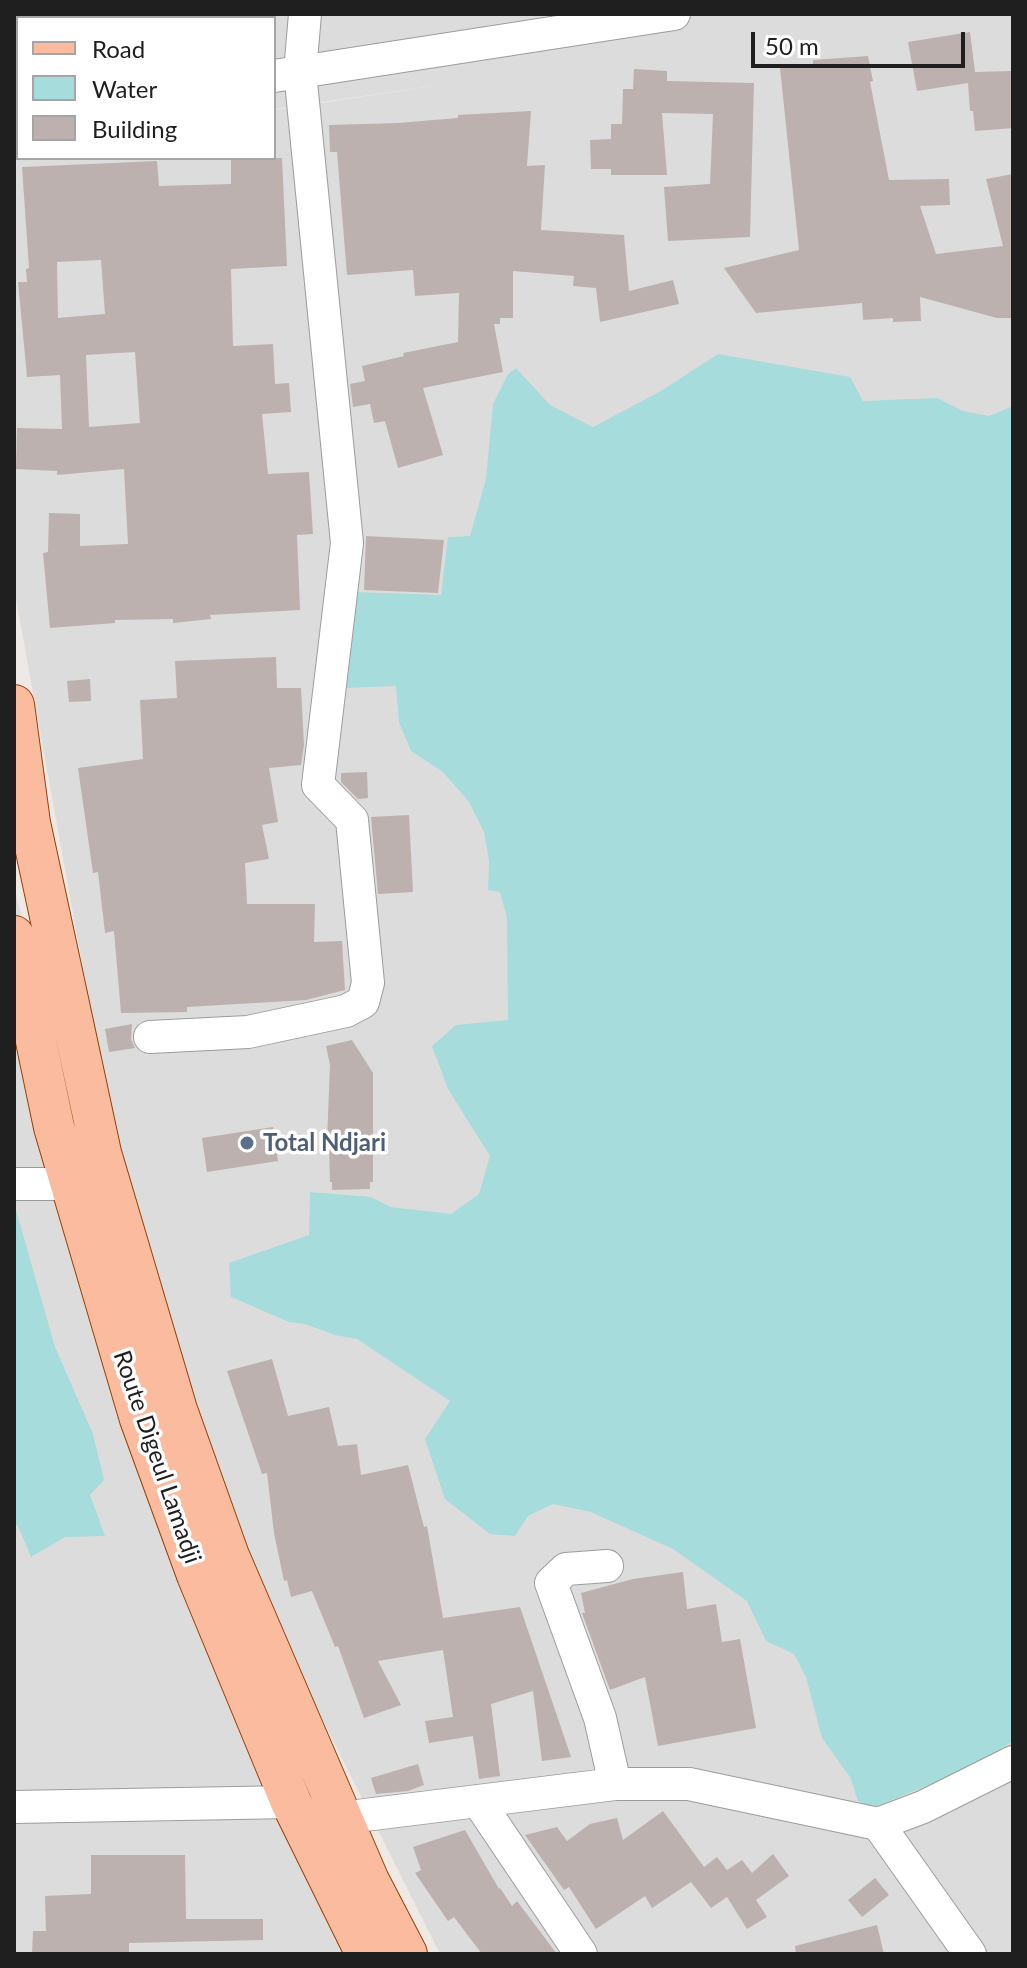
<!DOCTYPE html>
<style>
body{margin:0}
#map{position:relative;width:1027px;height:1968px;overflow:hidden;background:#efe9e5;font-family:Lato,sans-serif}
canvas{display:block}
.frame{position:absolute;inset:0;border:16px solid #1f1f1f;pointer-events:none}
.legend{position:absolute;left:16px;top:16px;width:260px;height:144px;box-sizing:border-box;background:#fff;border:2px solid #a5a5a5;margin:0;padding:10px 14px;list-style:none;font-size:24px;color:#1f1f1f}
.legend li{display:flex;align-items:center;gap:16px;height:40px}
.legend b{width:40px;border:2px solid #a5a5a5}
.scale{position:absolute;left:751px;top:32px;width:214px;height:36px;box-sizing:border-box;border:4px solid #1f1f1f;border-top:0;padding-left:10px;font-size:24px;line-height:28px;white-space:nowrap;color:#1f1f1f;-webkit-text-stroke:6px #fff;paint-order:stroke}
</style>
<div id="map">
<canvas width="1027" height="1968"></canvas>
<div class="frame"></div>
<ul class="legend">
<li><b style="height:10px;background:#fabb9f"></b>Road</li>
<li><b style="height:22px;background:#a6dcdb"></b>Water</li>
<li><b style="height:22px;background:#bcb1af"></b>Building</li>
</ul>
<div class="scale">50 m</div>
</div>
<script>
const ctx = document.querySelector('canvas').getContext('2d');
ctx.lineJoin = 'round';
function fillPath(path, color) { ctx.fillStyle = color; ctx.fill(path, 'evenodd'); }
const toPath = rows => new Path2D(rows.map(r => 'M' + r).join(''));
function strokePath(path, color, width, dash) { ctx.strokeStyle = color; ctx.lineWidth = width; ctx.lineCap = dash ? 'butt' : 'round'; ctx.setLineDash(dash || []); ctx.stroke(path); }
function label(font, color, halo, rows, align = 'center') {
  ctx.font = font + ' Lato,sans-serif'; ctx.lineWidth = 7; ctx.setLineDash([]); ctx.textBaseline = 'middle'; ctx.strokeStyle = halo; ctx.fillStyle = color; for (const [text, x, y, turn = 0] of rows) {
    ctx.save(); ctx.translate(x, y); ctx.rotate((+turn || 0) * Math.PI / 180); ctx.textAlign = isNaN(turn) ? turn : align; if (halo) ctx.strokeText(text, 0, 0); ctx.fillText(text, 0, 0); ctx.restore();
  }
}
fillPath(toPath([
 [14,14,1013,14,1013,1954,440,1954,253,1581,126,1206,14,588,14,149,18,148,18,158,274,158,274,110,453,83,274,109,274,18,18,18,18,146,14,147],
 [14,887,101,1218,218,1603,426,1954,14,1954]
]), '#dddcdc');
fillPath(toPath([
 [718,354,850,377,863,401,937,398,963,411,989,416,1013,406,1013,1741,968,1769,872,1808,858,1801,850,1777,822,1738,806,1677,794,1654,766,1641,747,1601,673,1549,591,1512,553,1504,528,1516,515,1536,490,1534,445,1499,425,1439,450,1401,357,1339,335,1335,305,1324,289,1322,231,1297,229,1263,309,1235,310,1192,371,1197,391,1207,451,1214,479,1194,490,1156,448,1089,432,1046,456,1025,508,1020,507,918,500,892,488,890,489,861,484,832,469,802,443,772,411,751,399,722,396,686,345,688,339,667,352,641,353,592,441,595,448,537,470,536,486,479,493,404,508,374,516,368,550,405,593,427,661,391],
 [14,1203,55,1347,93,1434,104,1480,90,1495,105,1536,65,1537,31,1557,18,1526,14,1523]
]), '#a6dcdb');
fillPath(toPath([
 [970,32,975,72,1013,71,1013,128,975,131,973,111,970,111,968,83,917,91,908,42],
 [868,56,873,81,870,82,889,180,949,179,950,205,920,206,936,254,1003,246,986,179,1013,174,1013,318,997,318,920,297,921,321,893,322,893,318,863,320,862,303,756,313,724,268,799,250,780,68,813,68,813,60],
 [634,69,667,71,667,81,754,83,750,237,668,241,664,187,710,184,713,114,662,113,667,175,611,175,611,169,591,169,590,140,611,139,611,124,622,124,623,89,633,89],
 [531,111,527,166,545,165,541,230,624,235,629,291,673,280,679,304,600,322,596,288,573,286,574,276,513,271,513,318,500,318,500,324,494,324,503,372,423,388,443,455,398,468,385,421,374,423,370,404,353,407,350,384,365,381,362,366,404,356,403,353,458,342,459,293,415,296,413,270,347,275,337,152,330,152,329,125,398,123,458,118,458,115],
 [231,158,282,158,287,266,231,269,233,346,273,344,275,384,289,383,291,412,262,414,268,474,309,472,313,534,297,535,300,610,210,615,211,619,173,623,173,619,115,620,115,623,50,628,43,553,48,552,49,513,80,514,80,546,128,544,124,469,57,475,57,471,16,469,17,428,62,429,60,375,27,377,18,282,27,282,26,269,29,268,22,167,157,161,159,186,231,184],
 [101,260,105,314,58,318,57,262],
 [135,352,140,423,89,427,86,355],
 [366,536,444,540,438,593,364,590],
 [276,657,277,688,301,688,304,745,301,765,269,768,278,822,262,825,269,859,245,863,247,904,315,904,314,942,342,941,345,990,306,1000,187,1007,187,1012,121,1013,114,931,105,933,98,872,93,873,78,768,143,759,140,700,177,698,175,661],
 [90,679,91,701,69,702,67,681],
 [367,772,368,798,358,799,341,782,341,773],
 [409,815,413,892,378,894,371,817],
 [132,1024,131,1039,135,1048,109,1052,105,1029],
 [352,1040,373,1073,373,1182,370,1182,370,1189,332,1190,332,1182,330,1182,329,1141,327,1141,330,1065,326,1046],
 [273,1127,278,1161,207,1172,202,1138],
 [272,1359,288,1416,329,1407,338,1446,357,1444,361,1475,408,1465,424,1527,427,1526,443,1618,520,1607,571,1757,542,1761,533,1691,491,1704,500,1776,479,1779,473,1736,429,1743,425,1721,453,1717,443,1650,378,1661,401,1705,364,1718,338,1646,335,1647,312,1591,291,1597,287,1580,284,1581,274,1533,267,1473,262,1474,227,1371],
 [683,1572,687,1609,716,1604,722,1642,740,1639,756,1728,658,1746,645,1677,610,1690,582,1613,585,1613,581,1593,633,1579],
 [418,1764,424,1785,408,1791,376,1794,371,1778],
 [663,1811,704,1867,717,1857,727,1870,742,1860,752,1873,773,1854,789,1876,756,1900,767,1917,747,1929,727,1897,711,1908,691,1882,652,1908,645,1896,596,1929,569,1887,564,1890,525,1835,557,1827,567,1841,590,1824,617,1818,623,1840],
 [465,1830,499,1889,500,1888,512,1906,517,1901,557,1954,482,1954,454,1917,448,1921,415,1873,421,1870,413,1847],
 [91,1855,185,1855,186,1919,263,1919,263,1940,129,1943,129,1954,32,1954,33,1931,46,1931,45,1896,91,1894],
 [875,1878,889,1895,862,1917,848,1900],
 [877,1925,884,1954,796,1954,795,1946]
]), '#bcb1af');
const minor = toPath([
 [274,76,674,14],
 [14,113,18,112],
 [150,1037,248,1032,346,1011,363,1002,368,983,352,820,318,785,347,543,300,72,305,14],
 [14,1184,70,1184],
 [607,1566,566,1569,551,1583,600,1718,615,1784],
 [478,1801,581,1954],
 [14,1807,291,1802],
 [341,1818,615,1784,689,1784,878,1824,923,1807,1013,1762],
 [878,1824,970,1954]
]);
const major = toPath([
 [14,705,30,823,101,1153,177,1410,229,1556,369,1881,407,1954],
 [14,936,54,1127,140,1419,197,1575,291,1802,366,1954]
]);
strokePath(minor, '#9c9c9c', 34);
strokePath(major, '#973f03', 42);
strokePath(minor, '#fff', 32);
strokePath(major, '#fabb9f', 40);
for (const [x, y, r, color] of [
 [247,1143,8,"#5c6f8a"]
]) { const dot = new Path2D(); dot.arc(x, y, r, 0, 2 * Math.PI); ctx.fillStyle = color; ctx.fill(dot); strokePath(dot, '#fff', 3); }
label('bold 24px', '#4e5e75', '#fff', [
 ["Total Ndjari",263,1143]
], 'left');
label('24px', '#1f1f1f', '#fff', [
 ["Route Digeul Lamadji",157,1457,71]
]);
</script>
